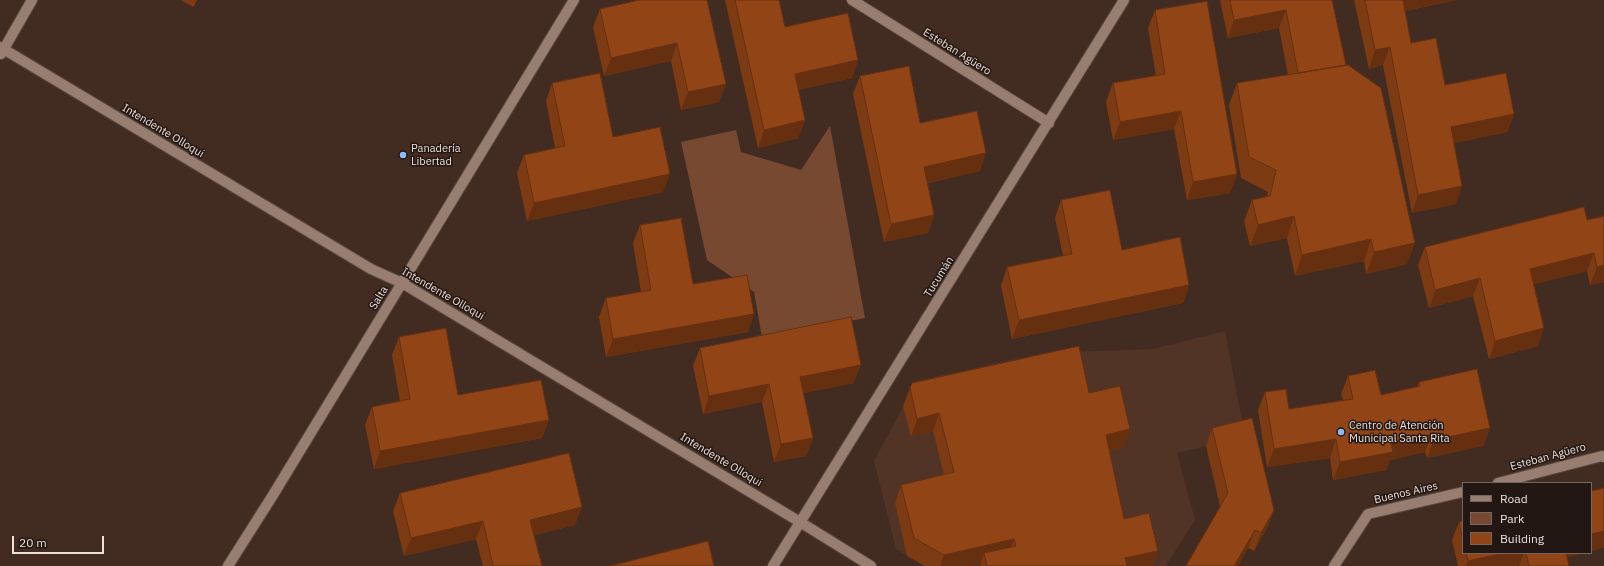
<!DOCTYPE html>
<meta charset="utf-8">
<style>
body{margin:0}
#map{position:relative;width:1604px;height:566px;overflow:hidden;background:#422c21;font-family:"IBM Plex Sans",sans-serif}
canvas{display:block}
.legend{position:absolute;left:1462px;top:482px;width:130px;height:72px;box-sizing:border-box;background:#221712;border:1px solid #746762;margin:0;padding:5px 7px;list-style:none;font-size:12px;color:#efe0d9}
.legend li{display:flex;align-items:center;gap:8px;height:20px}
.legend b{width:20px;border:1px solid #746762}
.scale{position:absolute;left:12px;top:536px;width:92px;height:18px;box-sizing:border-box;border:2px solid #efe0d9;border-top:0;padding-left:5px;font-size:12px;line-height:14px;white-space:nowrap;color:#efe0d9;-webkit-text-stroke:3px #221712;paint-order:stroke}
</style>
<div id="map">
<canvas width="1604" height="566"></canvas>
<ul class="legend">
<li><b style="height:5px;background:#987e71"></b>Road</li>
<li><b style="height:11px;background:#784931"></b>Park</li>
<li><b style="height:11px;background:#914517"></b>Building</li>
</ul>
<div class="scale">20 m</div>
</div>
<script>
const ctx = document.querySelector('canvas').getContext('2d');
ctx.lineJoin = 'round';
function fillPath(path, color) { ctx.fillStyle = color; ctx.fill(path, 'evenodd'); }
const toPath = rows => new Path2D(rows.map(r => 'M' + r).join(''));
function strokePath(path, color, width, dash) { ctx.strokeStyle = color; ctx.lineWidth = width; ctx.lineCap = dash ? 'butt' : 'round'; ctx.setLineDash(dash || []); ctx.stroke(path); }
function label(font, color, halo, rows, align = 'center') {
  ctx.font = font + ' "IBM Plex Sans",sans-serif'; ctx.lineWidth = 3; ctx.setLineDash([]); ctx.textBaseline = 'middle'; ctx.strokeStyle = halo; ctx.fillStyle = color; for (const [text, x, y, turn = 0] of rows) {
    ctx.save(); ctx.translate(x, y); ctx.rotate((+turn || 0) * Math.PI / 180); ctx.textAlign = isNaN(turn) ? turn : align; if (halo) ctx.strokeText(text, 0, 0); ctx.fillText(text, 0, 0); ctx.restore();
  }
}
fillPath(toPath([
 [1225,331,1245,437,1177,453,1195,520,1166,566,925,566,896,549,874,461,917,381,1044,353,1153,349]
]), '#513425');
fillPath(toPath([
 [830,126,865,318,762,337,754,292,707,260,681,142,736,130,741,152,801,170]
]), '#784931');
const minor = toPath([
 [852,0,1049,123],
 [0,47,371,269,402,283,800,522,871,566],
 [1,54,32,0],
 [1498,483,1602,456,1604,457],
 [228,566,273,495,574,0],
 [773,566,1124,0],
 [1334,566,1368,514,1463,492]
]);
strokePath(minor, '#5c4940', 12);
strokePath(minor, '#987e71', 10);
fillPath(toPath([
 [181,0,197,0,193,7],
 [639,0,726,84,719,102,681,110,671,61,604,76,593,27,600,9],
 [725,0,779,0,785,27,858,60,852,78,798,90,805,120,798,138,758,148],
 [1220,0,1332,0,1346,65,1407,264,1366,274,1364,261,1295,276,1287,238,1250,246,1244,221,1252,200,1267,196,1268,192,1241,178,1229,105,1237,83,1288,75,1279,28,1228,38],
 [1354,0,1457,0,1405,11,1411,43,1445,85,1514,114,1507,132,1454,143,1456,204,1412,213,1383,65,1369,69],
 [1155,10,1237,174,1230,193,1187,200,1174,129,1113,140,1106,102,1113,83,1156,76,1148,28],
 [860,76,920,123,980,171,928,183,934,215,928,233,884,242,853,94],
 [552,83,613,137,663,192,527,221,517,173,524,155,555,148,546,101],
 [1061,200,1122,250,1189,285,1183,303,1012,339,1001,286,1007,267,1063,256,1055,218],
 [1584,207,1604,282,1590,285,1587,271,1534,284,1538,346,1489,359,1473,296,1429,308,1418,265,1425,247],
 [640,225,693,284,748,332,606,357,599,317,606,298,641,292,633,243],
 [399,337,458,395,549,420,542,438,374,469,365,425,372,407,400,401,392,355],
 [700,348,854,383,803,393,813,438,806,456,774,462,762,402,703,414,693,366],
 [1348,376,1381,395,1417,387,1419,382,1490,428,1483,446,1427,458,1425,452,1390,460,1386,470,1333,480,1330,458,1267,467,1258,410,1265,392,1289,409,1343,400,1341,394],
 [910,388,1089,393,1130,429,1123,448,1109,451,1124,519,1158,551,1152,566,980,566,981,563,968,566,925,566,907,556,895,503,901,485,944,475,933,431,911,437,903,406],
 [1212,428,1274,510,1267,528,1254,551,1248,548,1238,566,1186,566,1220,506,1206,446],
 [400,493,575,525,534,535,542,566,483,566,476,539,404,556,393,511],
 [1463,521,1463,553,1583,553,1566,557,1569,566,1458,566,1452,540,1459,522]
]), '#7d3b14');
fillPath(toPath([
 [1401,0,1457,0,1396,13],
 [1286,10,1279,28,1228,38,1234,20],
 [677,43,671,61,604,76,611,58],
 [1390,47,1383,65,1369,69,1375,50],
 [858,60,852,78,788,92,795,74],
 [726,84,719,102,681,110,688,92],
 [1181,111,1174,129,1113,140,1120,122],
 [1514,114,1507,132,1444,145,1451,127],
 [805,120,798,138,758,148,764,130],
 [986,153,980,171,918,185,924,167],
 [670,174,663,192,527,221,534,203],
 [1237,174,1230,193,1187,200,1193,182],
 [1462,186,1456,204,1412,213,1418,195],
 [934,215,928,233,884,242,891,224],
 [1294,216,1287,238,1250,246,1258,225],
 [1371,239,1364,261,1295,276,1302,255],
 [1415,243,1407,264,1366,274,1374,252],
 [1594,253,1587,271,1523,287,1530,269],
 [1604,265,1604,282,1590,285,1597,267],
 [1480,278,1473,296,1429,308,1435,290],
 [1189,285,1183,303,1012,339,1019,320],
 [754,314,748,332,606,357,613,339],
 [1544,328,1538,346,1489,359,1495,341],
 [861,365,854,383,794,395,800,377],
 [769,384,762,402,703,414,709,396],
 [939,413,933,431,911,437,917,419],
 [549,420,542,438,374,469,380,451],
 [1490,428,1483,446,1427,458,1434,440],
 [1130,429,1123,448,1099,453,1106,435],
 [1432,434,1425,452,1390,460,1386,470,1333,480,1340,462,1391,443],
 [813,438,806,456,774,462,781,444],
 [1336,439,1330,458,1267,467,1274,449],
 [582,507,575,525,524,538,530,520],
 [1274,510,1267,528,1254,551,1261,533],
 [483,521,476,539,404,556,411,538],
 [1255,530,1248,548,1238,566,1234,566],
 [1604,531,1604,548,1591,551,1591,534],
 [1014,539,1008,557,984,553,981,563,968,566,940,566,944,555],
 [1158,551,1152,566,1122,566,1125,558],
 [1504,553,1524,553,1519,566,1466,566,1468,561],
 [1558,553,1583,553,1556,559]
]), '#663010');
const building = toPath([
 [639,0,707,0,726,84,688,92,677,43,611,58,600,9,639,0],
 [735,0,779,0,785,27,848,13,858,60,795,74,805,120,764,130,735,0],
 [1230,0,1332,0,1346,65,1298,73,1286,10,1234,20,1230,0],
 [1365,0,1403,0,1411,43,1436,38,1445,85,1506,73,1514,114,1451,127,1462,186,1418,195,1390,47,1375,50,1365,0],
 [1207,1,1237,174,1193,182,1181,111,1120,122,1113,83,1165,74,1155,10,1207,1],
 [1348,65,1381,88,1415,243,1374,252,1371,239,1302,255,1294,216,1258,225,1252,200,1270,196,1276,170,1249,157,1237,83,1348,65],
 [909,66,920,123,977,111,986,153,924,167,934,215,891,224,860,76,909,66],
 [600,73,613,137,660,127,670,174,534,203,524,155,565,146,552,83,600,73],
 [1110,190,1122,250,1180,237,1189,285,1019,320,1007,267,1072,254,1061,200,1110,190],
 [1584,207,1587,220,1604,216,1604,265,1597,267,1594,253,1530,269,1544,328,1495,341,1480,278,1435,290,1425,247,1584,207],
 [681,218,693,284,747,275,754,314,613,339,606,298,651,290,640,225,681,218],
 [851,317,861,365,800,377,813,438,781,444,769,384,709,396,700,348,851,317],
 [446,328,458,395,541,380,549,420,380,451,372,407,410,399,399,337,446,328],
 [1079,346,1089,393,1120,386,1130,429,1106,435,1124,519,1149,513,1158,551,1125,558,1127,566,987,566,984,553,1016,546,1014,539,944,555,914,538,901,485,954,472,939,413,917,419,910,388,912,383,1079,346],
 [1477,369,1490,428,1434,440,1432,434,1391,443,1393,452,1340,462,1336,439,1274,449,1265,392,1286,389,1289,409,1353,399,1348,376,1375,370,1381,395,1420,386,1419,382,1477,369],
 [1252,418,1274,510,1261,533,1255,530,1234,566,1186,566,1228,493,1212,428,1252,418],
 [569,453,582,507,530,520,542,566,493,566,483,521,411,538,400,493,569,453],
 [1604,488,1604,531,1591,534,1591,491,1604,488],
 [1463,521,1463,540,1459,522,1463,521],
 [708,541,714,566,610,566,708,541],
 [1466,553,1504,553,1468,561,1466,553],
 [1526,553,1566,553,1569,566,1529,566,1526,553]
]);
fillPath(building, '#914517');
strokePath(building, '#663010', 1);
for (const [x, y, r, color] of [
 [403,155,4,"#8bb9fc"],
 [1341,432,4,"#8bb9fc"]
]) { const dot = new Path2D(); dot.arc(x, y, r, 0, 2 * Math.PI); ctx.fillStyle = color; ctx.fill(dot); strokePath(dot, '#221712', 1.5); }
label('11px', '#efe0d9', '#221712', [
 ["Esteban Agüero",957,52,32],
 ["Intendente Olloqui",163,131,31],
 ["Tucumán",939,277,-58],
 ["Intendente Olloqui",443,294,30],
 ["Salta",379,298,-59],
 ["Esteban Agüero",1548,457,-15],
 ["Intendente Olloqui",721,460,31],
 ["Buenos Aires",1406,493,-13]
]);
label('11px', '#efe0d9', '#221712', [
 ["Panadería",411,149],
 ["Libertad",411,162],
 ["Centro de Atención",1349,426],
 ["Municipal Santa Rita",1349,439]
], 'left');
</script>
